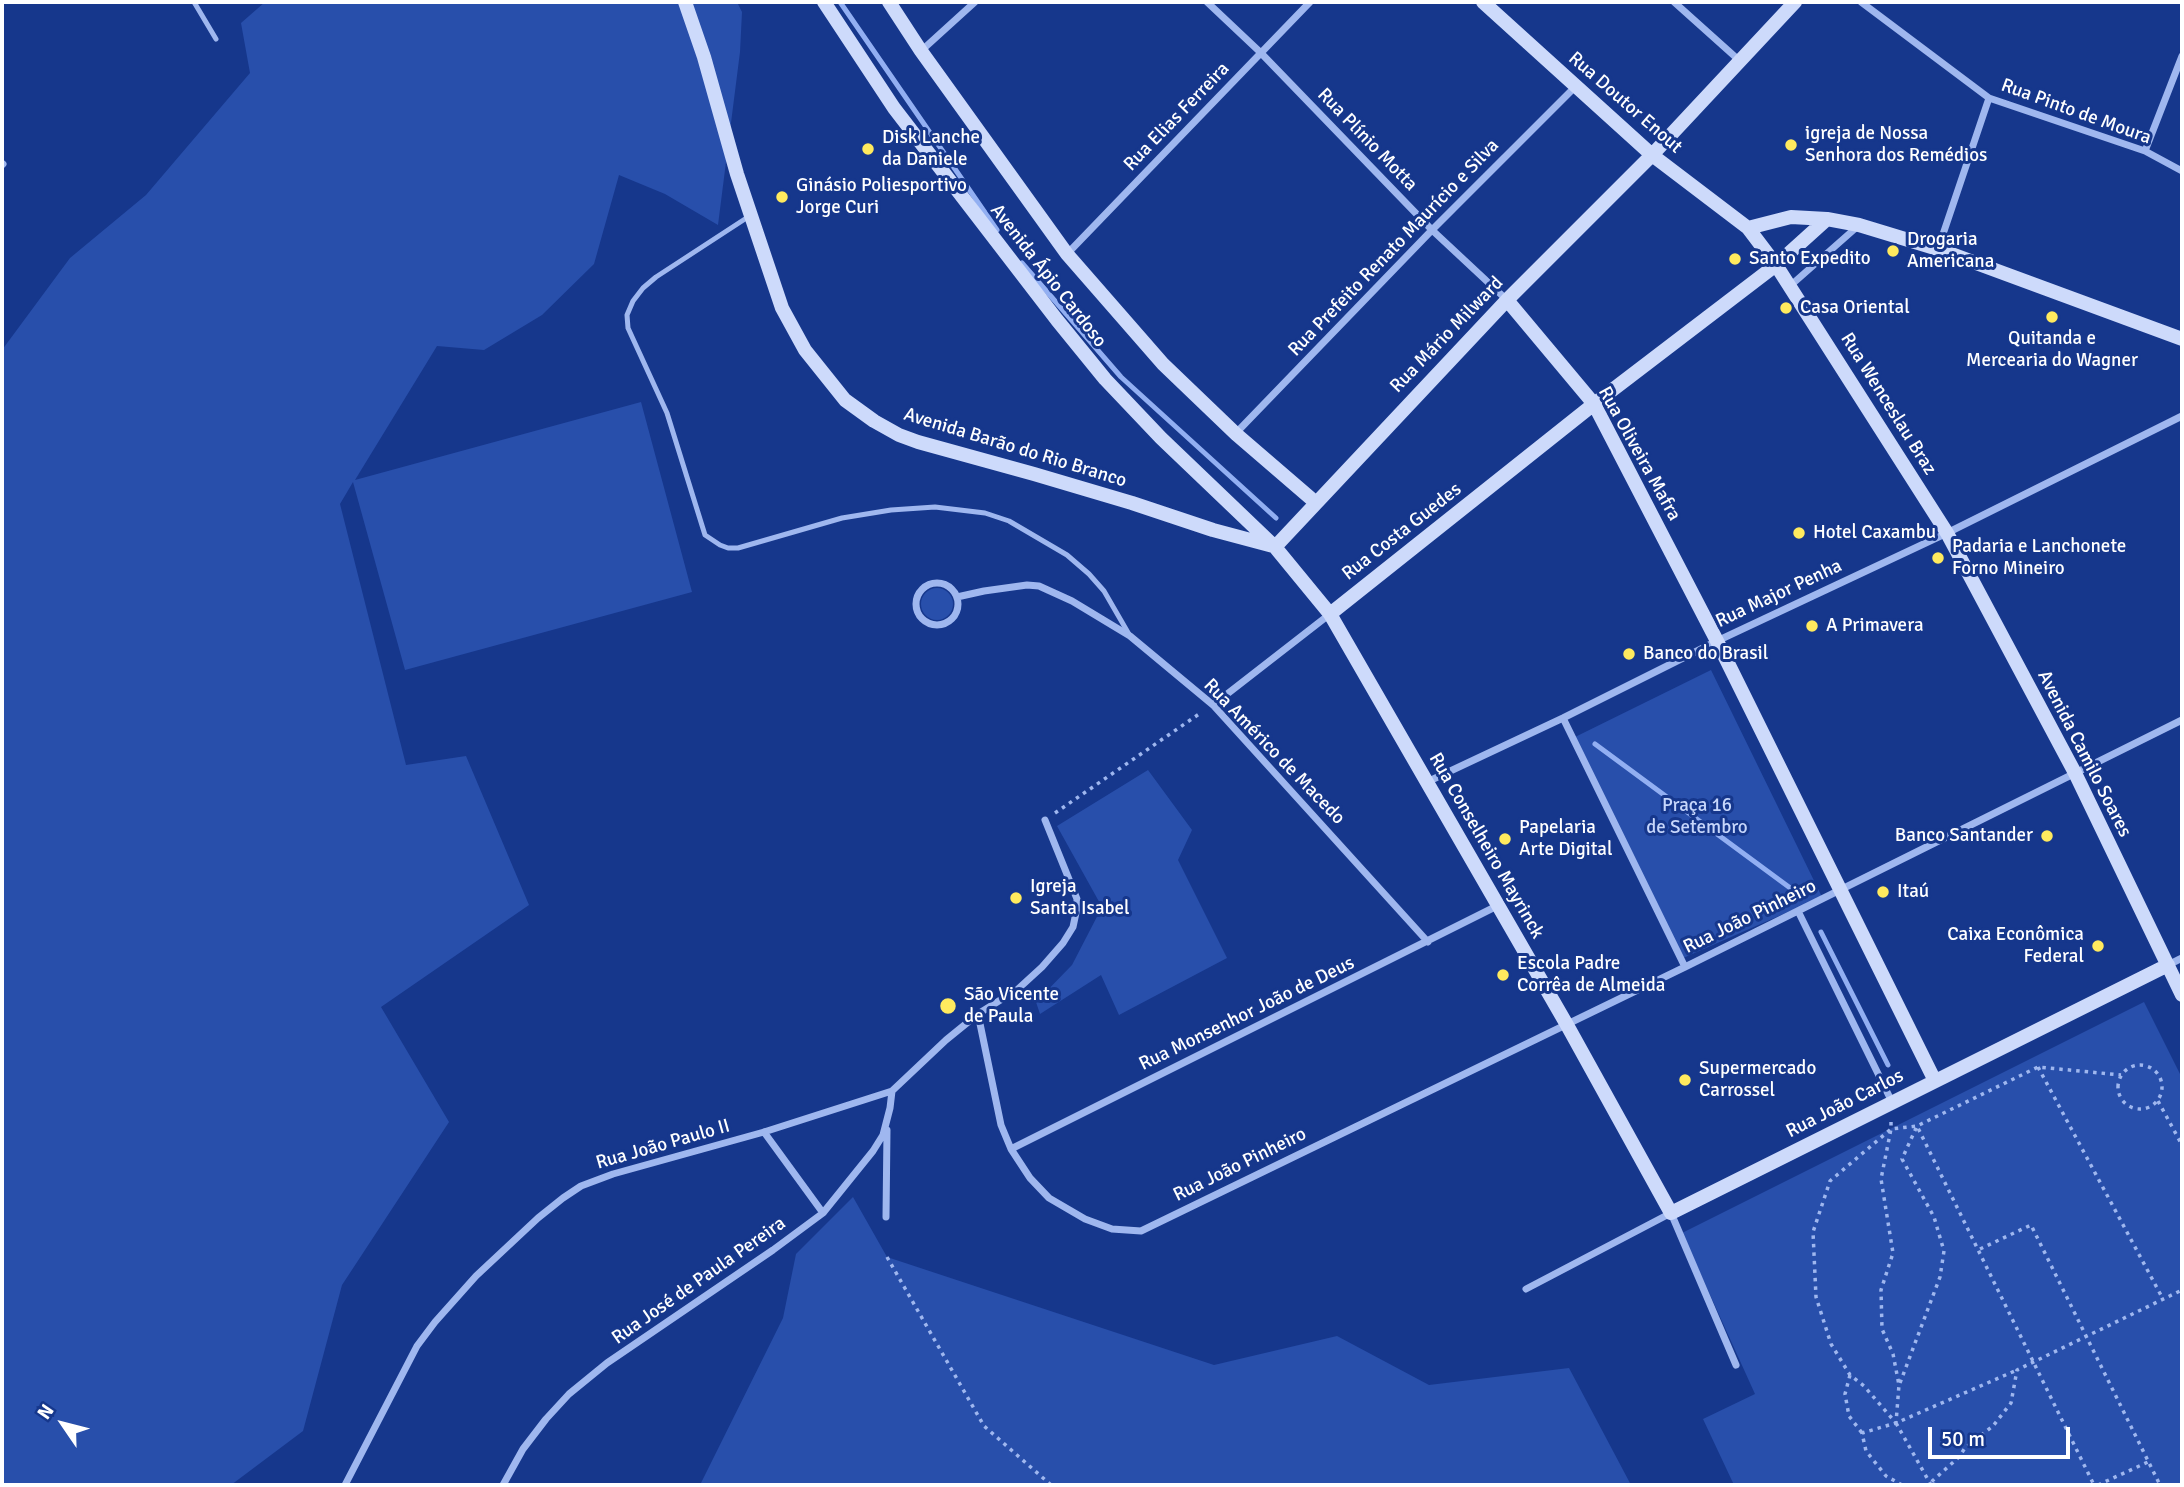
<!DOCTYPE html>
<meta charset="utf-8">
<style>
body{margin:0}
#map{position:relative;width:2184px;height:1487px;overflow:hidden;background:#16378c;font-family:Signika,sans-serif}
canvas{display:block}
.frame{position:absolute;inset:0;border:4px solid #fff;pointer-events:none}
.north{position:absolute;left:28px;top:1389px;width:70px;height:70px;-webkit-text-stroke:5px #16378c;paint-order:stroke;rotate:305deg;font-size:19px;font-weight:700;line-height:28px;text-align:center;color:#fff}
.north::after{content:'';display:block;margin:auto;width:24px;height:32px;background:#fff;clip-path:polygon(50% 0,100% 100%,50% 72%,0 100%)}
.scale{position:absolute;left:1928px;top:1427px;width:142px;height:32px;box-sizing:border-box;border:4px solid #fff;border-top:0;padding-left:9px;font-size:21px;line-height:24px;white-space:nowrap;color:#fff;-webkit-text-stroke:5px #16378c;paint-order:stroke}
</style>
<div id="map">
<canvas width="2184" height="1487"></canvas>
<div class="frame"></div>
<div class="north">N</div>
<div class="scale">50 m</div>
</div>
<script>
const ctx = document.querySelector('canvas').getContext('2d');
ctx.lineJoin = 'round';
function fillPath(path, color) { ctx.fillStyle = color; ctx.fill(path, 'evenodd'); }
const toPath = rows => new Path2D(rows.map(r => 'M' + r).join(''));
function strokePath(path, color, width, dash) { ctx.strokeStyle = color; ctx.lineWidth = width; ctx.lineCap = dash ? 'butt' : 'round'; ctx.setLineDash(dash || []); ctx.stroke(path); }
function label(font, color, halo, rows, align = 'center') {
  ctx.font = font + ' Signika,sans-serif'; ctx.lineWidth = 6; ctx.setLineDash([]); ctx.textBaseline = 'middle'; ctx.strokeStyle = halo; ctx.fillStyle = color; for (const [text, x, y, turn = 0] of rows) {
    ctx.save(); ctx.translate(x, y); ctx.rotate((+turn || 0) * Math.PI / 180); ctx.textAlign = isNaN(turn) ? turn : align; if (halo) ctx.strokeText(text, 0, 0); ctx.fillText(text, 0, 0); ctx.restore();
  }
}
fillPath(toPath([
 [265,2,737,2,742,12,740,52,718,225,665,194,619,175,594,264,542,315,484,350,437,346,355,480,641,402,692,592,405,670,353,482,340,504,406,765,466,756,529,905,381,1007,449,1122,342,1285,303,1431,231,1485,2,1485,2,350,70,258,146,195,250,73,241,23],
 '921 604a16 16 0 1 1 32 0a16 16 0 1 1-32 0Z',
 [1711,670,1822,897,1681,959,1573,738],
 [1148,770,1192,830,1178,860,1227,958,1119,1015,1101,975,1040,1014,1036,1002,1072,965,1102,907,1057,826],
 [2144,1002,2182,1078,2182,1485,1734,1485,1703,1419,1755,1394,1682,1233],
 [853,1197,887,1257,1214,1365,1337,1336,1429,1385,1569,1368,1631,1485,700,1485,783,1318,796,1254]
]), '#284fab');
strokePath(toPath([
 [840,2,997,230],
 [1022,263,1121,377,1276,518],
 [1595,744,1797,893],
 [1821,932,1888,1065]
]), '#92aff2', 5);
strokePath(toPath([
 [1055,813,1202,712],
 '2118 1087a22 22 0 1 1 44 0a22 22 0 1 1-44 0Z',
 [2038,1067,2163,1299],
 [2158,1101,2182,1145],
 [1891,1122,1891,1129,1881,1179,1893,1253,1881,1290,1882,1329,1893,1354,1899,1385,1896,1423,1864,1386,1850,1375,1831,1344,1816,1297,1813,1232,1830,1181,1891,1129,1917,1126,2094,1485],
 [1980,1249,2031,1225,2160,1485],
 [887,1257,984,1426,1051,1485],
 [1850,1375,1845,1394,1849,1416,1862,1433],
 [1900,1383,1940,1277,1944,1251,1934,1217,1902,1159,1917,1126,2038,1067,2121,1075],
 [1896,1423,1931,1485],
 [1902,1485,1886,1476,1866,1451,1862,1433,1896,1423,2017,1370],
 [1936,1485,1930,1483,1959,1457,1965,1448,1993,1426,2011,1403,2017,1370,2182,1290],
 [2098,1485,2148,1462]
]), '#9fb7ef', 3.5, [3.5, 5]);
strokePath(toPath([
 [194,2,216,39],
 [748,217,656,277,643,288,633,301,627,315,628,328,667,413,705,535,720,545,728,548,738,548,842,518,891,510,935,507,985,513,1009,521,1067,555,1089,574,1104,591,1130,636]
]), '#9fb7ef', 5);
strokePath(toPath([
 [1207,2,1260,52,1432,230,1507,300],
 [1674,2,1741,62],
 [1861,2,1989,98,2145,151,2182,171],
 [921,51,975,2],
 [2145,151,2182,56],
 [2,165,3,164],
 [1938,249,1989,98],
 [1067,254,1310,2],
 [1790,286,1858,226],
 [1236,433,1432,230,1576,86],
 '916 604a21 21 0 1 1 42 0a21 21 0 1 1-42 0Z',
 [957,597,984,591,1027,585,1039,586,1072,601,1130,636,1213,705,1428,942],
 [1213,705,1330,614],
 [1563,718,1685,967],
 [1427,782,1563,718,1717,641,1947,533,2182,416],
 [1798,911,1892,1102],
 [2168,965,2182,958],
 [978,1014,1001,1125,1011,1149,1030,1178,1049,1198,1085,1219,1112,1229,1141,1231,1685,967,2182,720],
 [764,1132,823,1213],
 [1011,1149,1497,906],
 [886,1217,887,1130],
 [1526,1289,1671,1213,1736,1365],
 [345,1485,417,1346,435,1322,476,1276,538,1218,563,1198,581,1186,613,1174,764,1132,892,1091,946,1040,978,1014,1018,989,1042,967,1063,943,1073,927,1077,908,1077,899,1045,820],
 [503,1485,523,1449,546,1419,569,1394,607,1363,773,1250,823,1213,873,1151,883,1135,890,1108,892,1091]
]), '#9fb7ef', 7);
strokePath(toPath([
 [685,2,704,57,737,174,782,308,805,350,845,400,874,421,899,435,918,442,1034,474,1132,503,1213,530,1273,546],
 [824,2,894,108,1057,320,1105,379,1161,438,1275,547,1330,614,1567,1025,1671,1213,2168,965],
 [889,2,921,51,1067,254,1163,364,1236,434,1315,502],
 [1483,2,1652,155,1748,228,1776,265,1947,533,2075,773,2182,995],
 [1748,228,1791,217,1827,219,1859,225,1938,249,2182,339],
 [1507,300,1594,404,1717,641,1935,1081],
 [1275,547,1507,300,1652,155,1795,2],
 [1330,614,1594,404,1776,265,1827,219]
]), '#cddafb', 14);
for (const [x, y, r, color] of [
 [1791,145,7,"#ffea5e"],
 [868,149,7,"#ffea5e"],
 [782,197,7,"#ffea5e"],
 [1893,251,7,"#ffea5e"],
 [1735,259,7,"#ffea5e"],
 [1786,308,7,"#ffea5e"],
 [2052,317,7,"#ffea5e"],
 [1799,533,7,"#ffea5e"],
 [1938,558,7,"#ffea5e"],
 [1812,626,7,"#ffea5e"],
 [1629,654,7,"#ffea5e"],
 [2047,836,7,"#ffea5e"],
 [1505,839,7,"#ffea5e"],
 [1883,892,7,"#ffea5e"],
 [1016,898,7,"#ffea5e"],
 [2098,946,7,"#ffea5e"],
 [1503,975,7,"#ffea5e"],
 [948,1006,9,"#ffea5e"],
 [1685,1080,7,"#ffea5e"]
]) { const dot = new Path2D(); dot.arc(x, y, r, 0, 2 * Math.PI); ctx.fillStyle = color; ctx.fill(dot); strokePath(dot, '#16378c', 2.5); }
label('19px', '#fff', '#16378c', [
 ["Rua Doutor Enout",1625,103,41],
 ["Rua Pinto de Moura",2076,112,20],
 ["Rua Elias Ferreira",1177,117,-46],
 ["Rua Plínio Motta",1367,140,46],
 ["Rua Prefeito Renato Maurício e Silva",1394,248,-46],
 ["Avenida Ápio Cardoso",1048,276,52],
 ["Rua Mário Milward",1447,335,-46],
 ["Rua Wenceslau Braz",1888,404,58],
 ["Avenida Barão do Rio Branco",1015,448,17],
 ["Rua Oliveira Mafra",1639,454,61],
 ["Rua Costa Guedes",1402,532,-38],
 ["Rua Major Penha",1779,594,-25],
 ["Rua Américo de Macedo",1274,752,46],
 ["Avenida Camilo Soares",2084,754,63],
 ["Rua Conselheiro Mayrinck",1486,846,60],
 ["Rua João Pinheiro",1750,917,-26],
 ["Rua Monsenhor João de Deus",1247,1014,-26],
 ["Rua João Carlos",1845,1104,-27],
 ["Rua João Paulo II",663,1145,-16],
 ["Rua João Pinheiro",1240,1165,-26],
 ["Rua José de Paula Pereira",699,1281,-35]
]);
label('19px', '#fff', '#16378c', [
 ["igreja de Nossa",1805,134],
 ["Senhora dos Remédios",1805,156],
 ["Disk Lanche",882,138],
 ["da Daniele",882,160],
 ["Ginásio Poliesportivo",796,186],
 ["Jorge Curi",796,208],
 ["Drogaria",1907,240],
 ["Americana",1907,262],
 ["Santo Expedito",1749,259],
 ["Casa Oriental",1800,308],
 ["Quitanda e",2052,339,"center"],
 ["Mercearia do Wagner",2052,361,"center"],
 ["Hotel Caxambu",1813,533],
 ["Padaria e Lanchonete",1952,547],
 ["Forno Mineiro",1952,569],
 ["A Primavera",1826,626],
 ["Banco do Brasil",1643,654],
 ["Papelaria",1519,828],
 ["Arte Digital",1519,850],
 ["Banco Santander",2033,836,"right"],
 ["Igreja",1030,887],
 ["Santa Isabel",1030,909],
 ["Itaú",1897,892],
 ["Caixa Econômica",2084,935,"right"],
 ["Federal",2084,957,"right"],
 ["Escola Padre",1517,964],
 ["Corrêa de Almeida",1517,986],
 ["São Vicente",964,995],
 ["de Paula",964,1017],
 ["Supermercado",1699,1069],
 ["Carrossel",1699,1091]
], 'left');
label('19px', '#c6d6fb', '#16378c', [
 ["Praça 16",1697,806],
 ["de Setembro",1697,828]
]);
</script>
